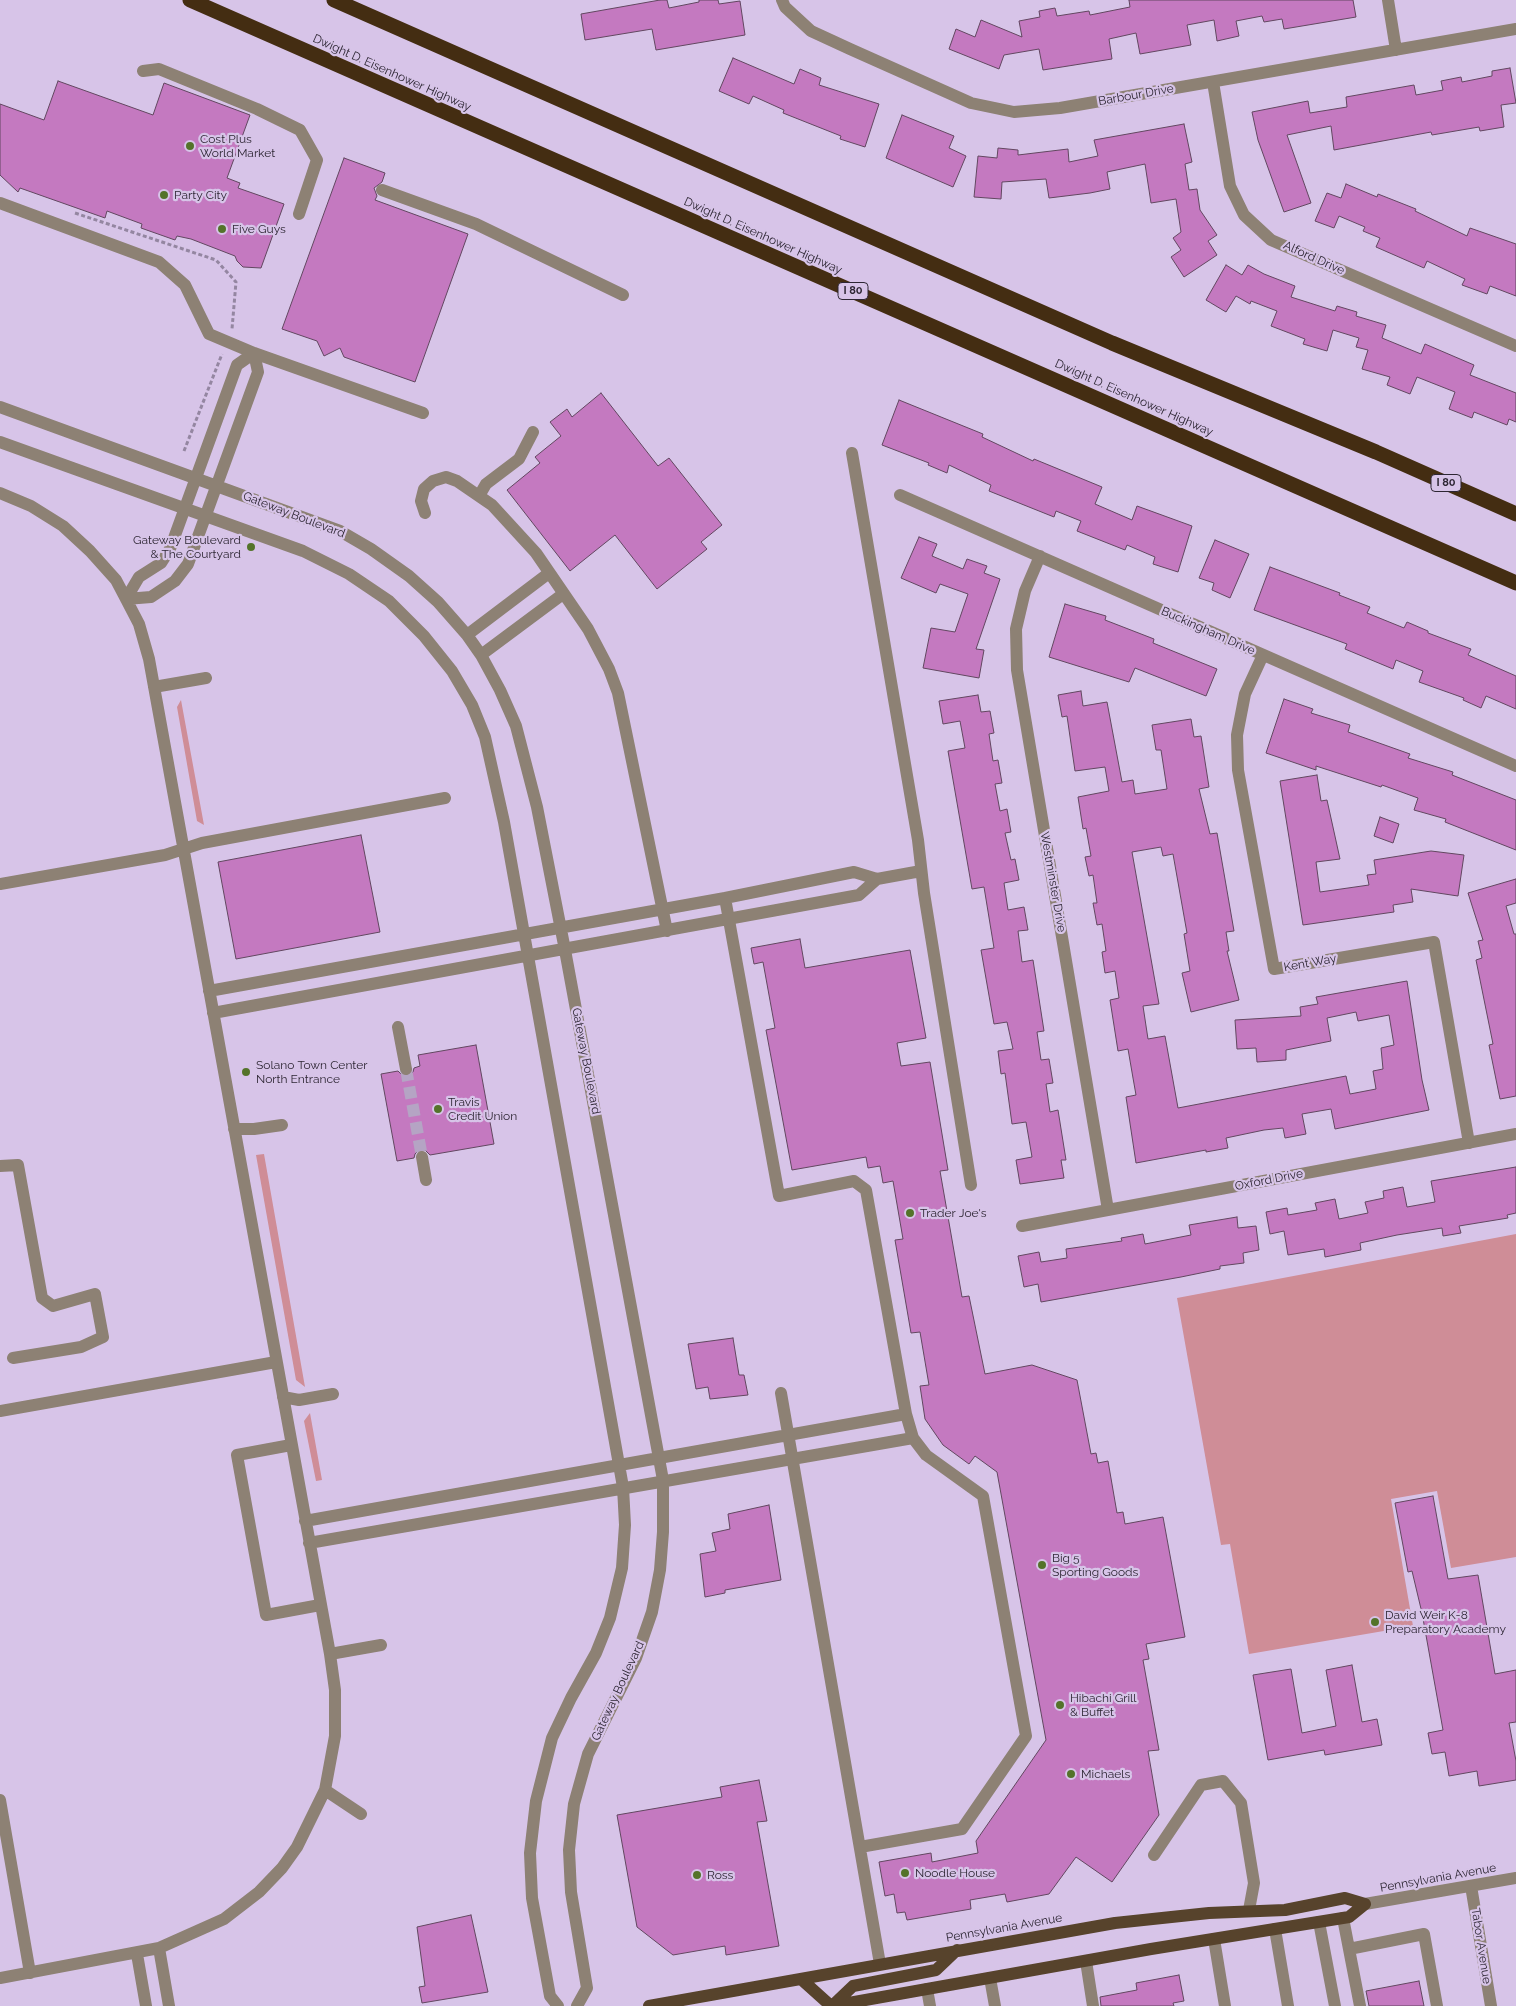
<!DOCTYPE html>
<style>
body{margin:0}
canvas{display:block;background:#d7c4e8}
</style>
<canvas width="1516" height="2006"></canvas>
<script>
const ctx = document.querySelector('canvas').getContext('2d');
ctx.lineJoin = 'round';
function fillPath(path, color) { ctx.fillStyle = color; ctx.fill(path, 'evenodd'); }
const toPath = rows => new Path2D(rows.map(r => 'M' + r).join(''));
function strokePath(path, color, width, dash) { ctx.strokeStyle = color; ctx.lineWidth = width; ctx.lineCap = dash ? 'butt' : 'round'; ctx.setLineDash(dash || []); ctx.stroke(path); }
function label(font, color, halo, rows, align = 'center') {
  ctx.font = font + ' Raleway,sans-serif'; ctx.lineWidth = 4.5; ctx.setLineDash([]); ctx.textBaseline = 'middle'; ctx.strokeStyle = halo; ctx.fillStyle = color; for (const [text, x, y, turn = 0] of rows) {
    ctx.save(); ctx.translate(x, y); ctx.rotate((+turn || 0) * Math.PI / 180); ctx.textAlign = isNaN(turn) ? turn : align; if (halo) ctx.strokeText(text, 0, 0); ctx.fillText(text, 0, 0); ctx.restore();
  }
}
fillPath(toPath([
 [181,700,204,825,197,821,177,707],
 [264,1154,305,1387,296,1380,256,1155],
 [1516,1234,1516,1557,1451,1568,1437,1491,1391,1499,1413,1626,1249,1654,1230,1544,1221,1545,1177,1298],
 [310,1413,322,1480,316,1481,304,1421]
]), '#cf8d97');
const building = toPath([
 [660,0,667,0,669,8,699,2,699,0,718,0,719,4,740,1,745,35,656,50,652,29,585,40,581,14,660,0],
 [1129,0,1353,0,1356,17,1284,29,1282,19,1264,22,1262,16,1236,21,1239,36,1217,41,1214,20,1187,25,1191,45,1140,54,1136,33,1109,39,1112,59,1043,70,1039,49,1004,55,999,69,949,49,956,29,975,37,981,20,1022,37,1019,21,1040,17,1039,11,1055,8,1057,16,1089,11,1090,15,1130,7,1129,0],
 [733,58,794,84,800,69,821,78,819,85,879,104,865,147,840,139,841,136,783,113,784,110,753,96,749,104,719,91,733,58],
 [1510,68,1516,103,1501,105,1504,127,1480,131,1479,127,1432,135,1431,132,1334,150,1331,126,1287,135,1311,203,1284,212,1258,140,1252,112,1308,101,1310,113,1347,107,1346,97,1414,85,1416,95,1443,90,1441,81,1461,77,1462,82,1492,76,1492,71,1510,68],
 [58,81,153,115,164,83,250,115,227,178,240,183,238,188,284,204,261,268,243,267,237,261,235,256,191,239,177,236,175,240,141,228,142,224,107,211,105,218,20,188,18,192,0,175,0,104,44,120,58,81],
 [902,115,954,136,949,148,966,156,953,187,886,158,902,115],
 [1184,124,1192,162,1185,164,1189,190,1197,189,1200,210,1217,235,1208,241,1217,255,1184,277,1171,257,1181,250,1173,238,1181,232,1176,199,1151,203,1145,164,1107,172,1110,189,1090,193,1049,198,1046,179,1002,182,1001,199,974,197,978,156,997,158,998,148,1018,150,1018,155,1068,149,1069,162,1098,156,1094,140,1184,124],
 [344,158,385,173,382,182,374,188,377,196,375,200,468,234,415,382,344,357,340,348,324,356,317,341,282,329,344,158],
 [1346,184,1377,197,1378,194,1416,209,1415,211,1467,236,1470,228,1516,244,1516,296,1490,286,1487,294,1462,285,1465,279,1427,261,1424,268,1376,247,1380,238,1363,231,1365,227,1339,216,1334,228,1315,221,1327,193,1341,198,1346,184],
 [1226,265,1242,275,1248,265,1264,274,1295,286,1291,297,1335,311,1337,306,1357,312,1356,316,1386,325,1382,338,1421,354,1425,344,1474,365,1470,375,1516,393,1516,422,1509,419,1507,425,1474,412,1472,418,1449,409,1455,392,1417,377,1410,394,1387,385,1390,377,1362,369,1368,350,1356,347,1359,338,1333,330,1327,351,1303,344,1305,339,1271,326,1277,311,1251,301,1250,304,1236,296,1226,312,1206,300,1226,265],
 [601,393,658,466,669,458,722,525,701,542,707,549,657,589,615,535,570,571,507,490,540,463,535,457,561,436,550,422,567,409,572,417,601,393],
 [899,400,983,434,982,437,1033,461,1034,459,1102,487,1095,504,1132,520,1137,506,1192,526,1178,572,1153,564,1155,557,1127,545,1125,550,1077,531,1081,521,1056,511,1054,517,989,491,991,485,949,465,947,473,928,465,929,463,882,445,899,400],
 [919,537,937,544,932,556,963,569,967,559,987,566,984,573,1000,579,976,649,984,650,979,678,923,668,931,628,955,632,968,594,940,584,936,593,901,578,919,537],
 [1215,540,1249,554,1230,598,1212,590,1214,583,1199,578,1215,540],
 [1270,567,1340,593,1339,595,1370,607,1367,613,1404,628,1407,622,1428,631,1428,633,1471,649,1468,655,1516,676,1516,709,1486,696,1481,708,1463,700,1464,698,1419,682,1423,671,1396,660,1393,669,1345,649,1347,644,1254,610,1270,567],
 [1065,604,1106,616,1105,620,1154,639,1153,643,1217,669,1206,696,1135,668,1129,682,1049,657,1065,604],
 [1081,691,1083,706,1107,702,1122,782,1133,780,1135,794,1167,789,1161,750,1156,750,1152,725,1191,719,1194,737,1201,736,1209,787,1199,789,1210,834,1217,833,1234,931,1226,932,1229,951,1227,951,1239,1000,1191,1012,1182,973,1190,971,1184,934,1187,933,1173,854,1163,856,1161,847,1132,852,1159,1004,1143,1006,1148,1039,1165,1036,1178,1108,1346,1076,1350,1094,1376,1089,1373,1071,1383,1069,1381,1048,1394,1045,1389,1015,1358,1021,1356,1012,1327,1018,1331,1041,1286,1050,1286,1060,1257,1062,1256,1048,1237,1049,1235,1020,1301,1016,1300,1007,1318,1004,1316,997,1407,981,1422,1080,1429,1110,1335,1129,1331,1109,1302,1114,1306,1134,1285,1138,1283,1128,1264,1130,1226,1138,1228,1148,1206,1152,1206,1150,1136,1163,1126,1097,1136,1095,1133,1078,1128,1049,1118,1051,1110,1000,1119,998,1115,971,1105,973,1102,952,1106,951,1102,924,1097,925,1093,903,1097,903,1093,875,1089,876,1085,857,1091,856,1086,828,1083,829,1078,797,1109,791,1105,767,1075,771,1067,716,1062,717,1058,695,1081,691],
 [978,695,981,712,990,711,994,733,989,734,993,761,998,760,1002,783,995,784,1000,811,1007,809,1011,832,1005,833,1011,860,1015,859,1019,880,1004,883,1008,910,1024,907,1028,930,1018,931,1022,962,1033,960,1044,1031,1037,1032,1041,1060,1049,1059,1053,1083,1046,1084,1050,1112,1058,1110,1066,1160,1061,1160,1064,1178,1020,1184,1016,1160,1032,1157,1026,1122,1012,1124,1005,1073,1001,1074,998,1051,1013,1049,1007,1022,994,1024,981,950,994,948,984,887,972,889,948,751,965,748,960,721,943,724,939,701,978,695],
 [1284,699,1313,709,1311,713,1350,725,1348,732,1410,754,1408,758,1453,772,1452,775,1516,800,1516,850,1445,822,1446,819,1414,810,1418,798,1382,785,1381,787,1316,766,1316,770,1266,753,1284,699],
 [1317,775,1321,801,1327,800,1340,859,1316,862,1320,892,1369,885,1367,875,1376,874,1374,860,1431,851,1464,855,1458,896,1411,889,1413,902,1393,905,1394,912,1303,925,1280,781,1317,775],
 [1380,817,1399,824,1393,843,1374,836,1380,817],
 [361,835,380,932,236,959,218,862,361,835],
 [1516,879,1516,903,1506,906,1514,934,1516,934,1516,1096,1500,1099,1489,1045,1493,1044,1476,960,1482,958,1478,941,1483,940,1468,893,1516,879],
 [800,939,805,968,910,950,926,1038,897,1043,901,1066,930,1062,948,1170,940,1171,962,1297,969,1296,985,1374,1032,1365,1077,1380,1091,1454,1096,1453,1098,1463,1108,1461,1117,1513,1123,1512,1125,1524,1163,1517,1185,1637,1146,1644,1149,1659,1143,1660,1159,1750,1148,1751,1159,1815,1112,1882,1076,1857,1049,1894,1007,1902,1005,1894,970,1900,971,1909,907,1920,905,1912,897,1913,894,1894,885,1896,879,1862,931,1853,932,1862,978,1853,976,1841,1046,1740,997,1472,975,1456,969,1464,943,1445,925,1419,920,1386,929,1385,920,1332,911,1333,895,1240,903,1239,893,1181,883,1183,880,1166,868,1168,866,1157,792,1170,766,1030,775,1028,763,962,754,964,751,948,800,939],
 [476,1045,494,1144,430,1155,425,1150,420,1149,415,1154,414,1158,397,1161,381,1074,398,1071,403,1076,408,1077,413,1072,414,1068,420,1066,418,1055,476,1045],
 [1516,1167,1516,1213,1507,1215,1508,1218,1459,1226,1461,1233,1443,1236,1442,1228,1397,1235,1360,1243,1361,1250,1325,1257,1324,1249,1288,1255,1284,1231,1270,1234,1266,1212,1287,1208,1288,1215,1317,1210,1315,1203,1335,1199,1339,1219,1368,1213,1365,1202,1384,1198,1383,1191,1403,1187,1407,1207,1435,1202,1431,1181,1516,1167],
 [1237,1217,1238,1228,1256,1226,1259,1250,1243,1253,1244,1263,1220,1266,1220,1269,1181,1277,1041,1302,1038,1284,1024,1287,1018,1256,1039,1252,1041,1262,1067,1258,1066,1249,1122,1241,1121,1238,1143,1234,1145,1244,1191,1235,1189,1225,1237,1217],
 [733,1338,739,1375,744,1375,748,1395,710,1399,708,1387,696,1389,688,1344,733,1338],
 [1433,1496,1448,1579,1478,1575,1495,1674,1516,1670,1516,1722,1509,1723,1516,1761,1516,1780,1479,1786,1477,1771,1449,1776,1445,1752,1432,1754,1428,1733,1443,1730,1422,1613,1412,1571,1408,1572,1395,1503,1433,1496],
 [769,1505,781,1580,725,1590,725,1593,705,1597,700,1554,716,1551,712,1533,730,1529,728,1514,769,1505],
 [1352,1665,1362,1722,1377,1719,1382,1745,1325,1755,1324,1750,1268,1760,1253,1675,1291,1669,1302,1733,1336,1726,1326,1670,1352,1665],
 [759,1780,767,1821,757,1822,779,1946,726,1955,725,1946,673,1955,637,1927,617,1815,722,1797,720,1787,759,1780],
 [471,1915,488,1992,422,2003,419,1987,425,1986,417,1927,471,1915],
 [1179,1975,1184,2001,1173,2003,1174,2006,1101,2006,1100,1997,1137,1990,1136,1983,1179,1975],
 [1419,1981,1424,2006,1369,2006,1366,1991,1419,1981]
]);
fillPath(building, '#c479c0');
strokePath(building, '#624760', 1);
strokePath(toPath([
 [406,1069,422,1157]
]), '#b5a4c4', 12, [12, 6]);
strokePath(toPath([
 [75,213,216,260,236,282,232,329],
 [184,451,222,354]
]), '#9486a1', 3, [4, 2.5]);
strokePath(toPath([
 [782,0,785,7,811,31,850,49,971,103,1014,112,1060,108,1516,29],
 [1388,0,1396,50],
 [143,71,159,69,257,109,300,130,317,160,299,214],
 [1213,82,1230,186,1244,215,1271,240,1516,346],
 [382,190,476,224,623,295],
 [0,203,159,262,185,285,209,334,254,353,423,413],
 [0,407,340,531,371,549,409,576,438,602,467,635,481,655,500,690,516,726,537,807,565,950,663,1480,663,1532,660,1570,652,1612,636,1658,588,1754,574,1804,569,1850,571,1892,587,1988,577,2006],
 [0,442,303,551,349,574,389,601,424,636,452,671,472,705,485,737,504,822,623,1487,625,1525,622,1568,610,1618,596,1653,571,1698,552,1738,536,1801,530,1853,532,1898,550,1996,558,2006],
 [852,453,918,840,924,893,971,1185],
 [0,493,31,506,63,526,90,551,116,580,126,599,139,624,149,659,330,1654,335,1690,335,1736,325,1790,297,1847,282,1868,259,1892,224,1919,159,1948,0,1978],
 [900,495,1516,766],
 [479,496,486,484,519,459,533,432],
 [425,513,421,501,424,489,433,481,446,477,457,481,492,505,536,553,588,629,609,669,618,693,667,931],
 [1040,556,1025,591,1016,629,1017,670,1108,1210],
 [126,599,151,597,175,581,188,564,258,372,254,353],
 [126,599,139,577,161,563,170,549,237,365,254,353],
 [467,635,549,573],
 [481,655,563,594],
 [1263,655,1245,694,1237,735,1238,770,1274,969,1434,942,1469,1143],
 [154,687,206,678],
 [0,884,165,855,202,843,445,798],
 [725,898,779,1196,854,1181,866,1190,906,1414,913,1438,926,1455,983,1496,1026,1736,962,1829,860,1847],
 [209,991,725,898,854,872,877,879,921,871],
 [213,1013,859,895,877,879],
 [398,1027,406,1069],
 [234,1129,254,1129,282,1125],
 [422,1157,426,1180],
 [0,1166,18,1165,42,1298,53,1306,95,1294,103,1337,81,1347,13,1358],
 [1022,1226,1516,1134],
 [781,1393,880,1964],
 [283,1397,299,1400,333,1394],
 [0,1411,276,1362],
 [291,1445,237,1455,266,1615,320,1605],
 [305,1521,906,1414],
 [309,1543,913,1438],
 [330,1654,381,1645],
 [325,1790,361,1814],
 [0,1800,30,1973],
 [1154,1855,1201,1785,1223,1781,1241,1803,1254,1883,1249,1910],
 [1471,1886,1491,2006],
 [1365,1904,1516,1878],
 [1343,1918,1360,2006],
 [1319,1922,1335,2006],
 [1275,1929,1288,2006],
 [1214,1939,1225,2006],
 [159,1948,169,2006],
 [1349,1949,1424,1934,1437,2006],
 [137,1954,146,2006],
 [1086,1961,1093,2006],
 [990,1978,995,2006],
 [927,1989,930,2006]
]), '#8d8174', 12);
strokePath(toPath([
 [801,1979,831,2006],
 [649,2006,1115,1923,1209,1913,1285,1910,1345,1898,1365,1904],
 [832,2006,1151,1949,1349,1917,1365,1904],
 [832,2006,853,1986,936,1970,957,1950]
]), '#57432c', 12);
strokePath(toPath([
 [190,0,1516,583],
 [334,0,1112,343,1376,452,1516,514]
]), '#442d12', 15);
for (const [x, y, r, color] of [
 [190,146,5,"#54732a"],
 [164,195,5,"#54732a"],
 [222,229,5,"#54732a"],
 [251,547,5,"#54732a"],
 [246,1072,5,"#54732a"],
 [438,1109,5,"#54732a"],
 [910,1213,5,"#54732a"],
 [1042,1565,5,"#54732a"],
 [1375,1622,5,"#54732a"],
 [1060,1705,5,"#54732a"],
 [1071,1774,5,"#54732a"],
 [905,1873,5,"#54732a"],
 [697,1875,5,"#54732a"]
]) { const dot = new Path2D(); dot.arc(x, y, r, 0, 2 * Math.PI); ctx.fillStyle = color; ctx.fill(dot); strokePath(dot, '#d7c4e8', 2); }
for (const [x, y, w] of [
 [853,291,30],
 [1446,483,30]
]) { const box = new Path2D(); box.roundRect(x - w / 2, y - 8.5, w, 17, 4); ctx.fillStyle = '#d7c4e8'; ctx.fill(box); strokePath(box, '#2d2633', 1); }
label('bold 11px', '#2d2633', null, [
 ["I 80",853,291],
 ["I 80",1446,483]
]);
label('12px', '#2d2633', '#d7c4e8', [
 ["Dwight D. Eisenhower Highway",392,73,24],
 ["Barbour Drive",1136,95,-10],
 ["Dwight D. Eisenhower Highway",763,236,24],
 ["Alford Drive",1314,258,24],
 ["Dwight D. Eisenhower Highway",1134,398,24],
 ["Gateway Boulevard",294,515,21],
 ["Buckingham Drive",1208,631,24],
 ["Westminster Drive",1053,882,80],
 ["Kent Way",1310,963,-10],
 ["Gateway Boulevard",586,1061,79],
 ["Oxford Drive",1269,1180,-11],
 ["Gateway Boulevard",618,1691,-65],
 ["Pennsylvania Avenue",1438,1878,-10],
 ["Pennsylvania Avenue",1004,1928,-10],
 ["Tabor Avenue",1481,1946,81]
]);
label('12px', '#2d2633', '#d7c4e8', [
 ["Cost Plus",200,139],
 ["World Market",200,153],
 ["Party City",174,195],
 ["Five Guys",232,229],
 ["Gateway Boulevard",241,540,"right"],
 ["& The Courtyard",241,554,"right"],
 ["Solano Town Center",256,1065],
 ["North Entrance",256,1079],
 ["Travis",448,1102],
 ["Credit Union",448,1116],
 ["Trader Joe's",920,1213],
 ["Big 5",1052,1558],
 ["Sporting Goods",1052,1572],
 ["David Weir K-8",1385,1615],
 ["Preparatory Academy",1385,1629],
 ["Hibachi Grill",1070,1698],
 ["& Buffet",1070,1712],
 ["Michaels",1081,1774],
 ["Noodle House",915,1873],
 ["Ross",707,1875]
], 'left');
</script>
